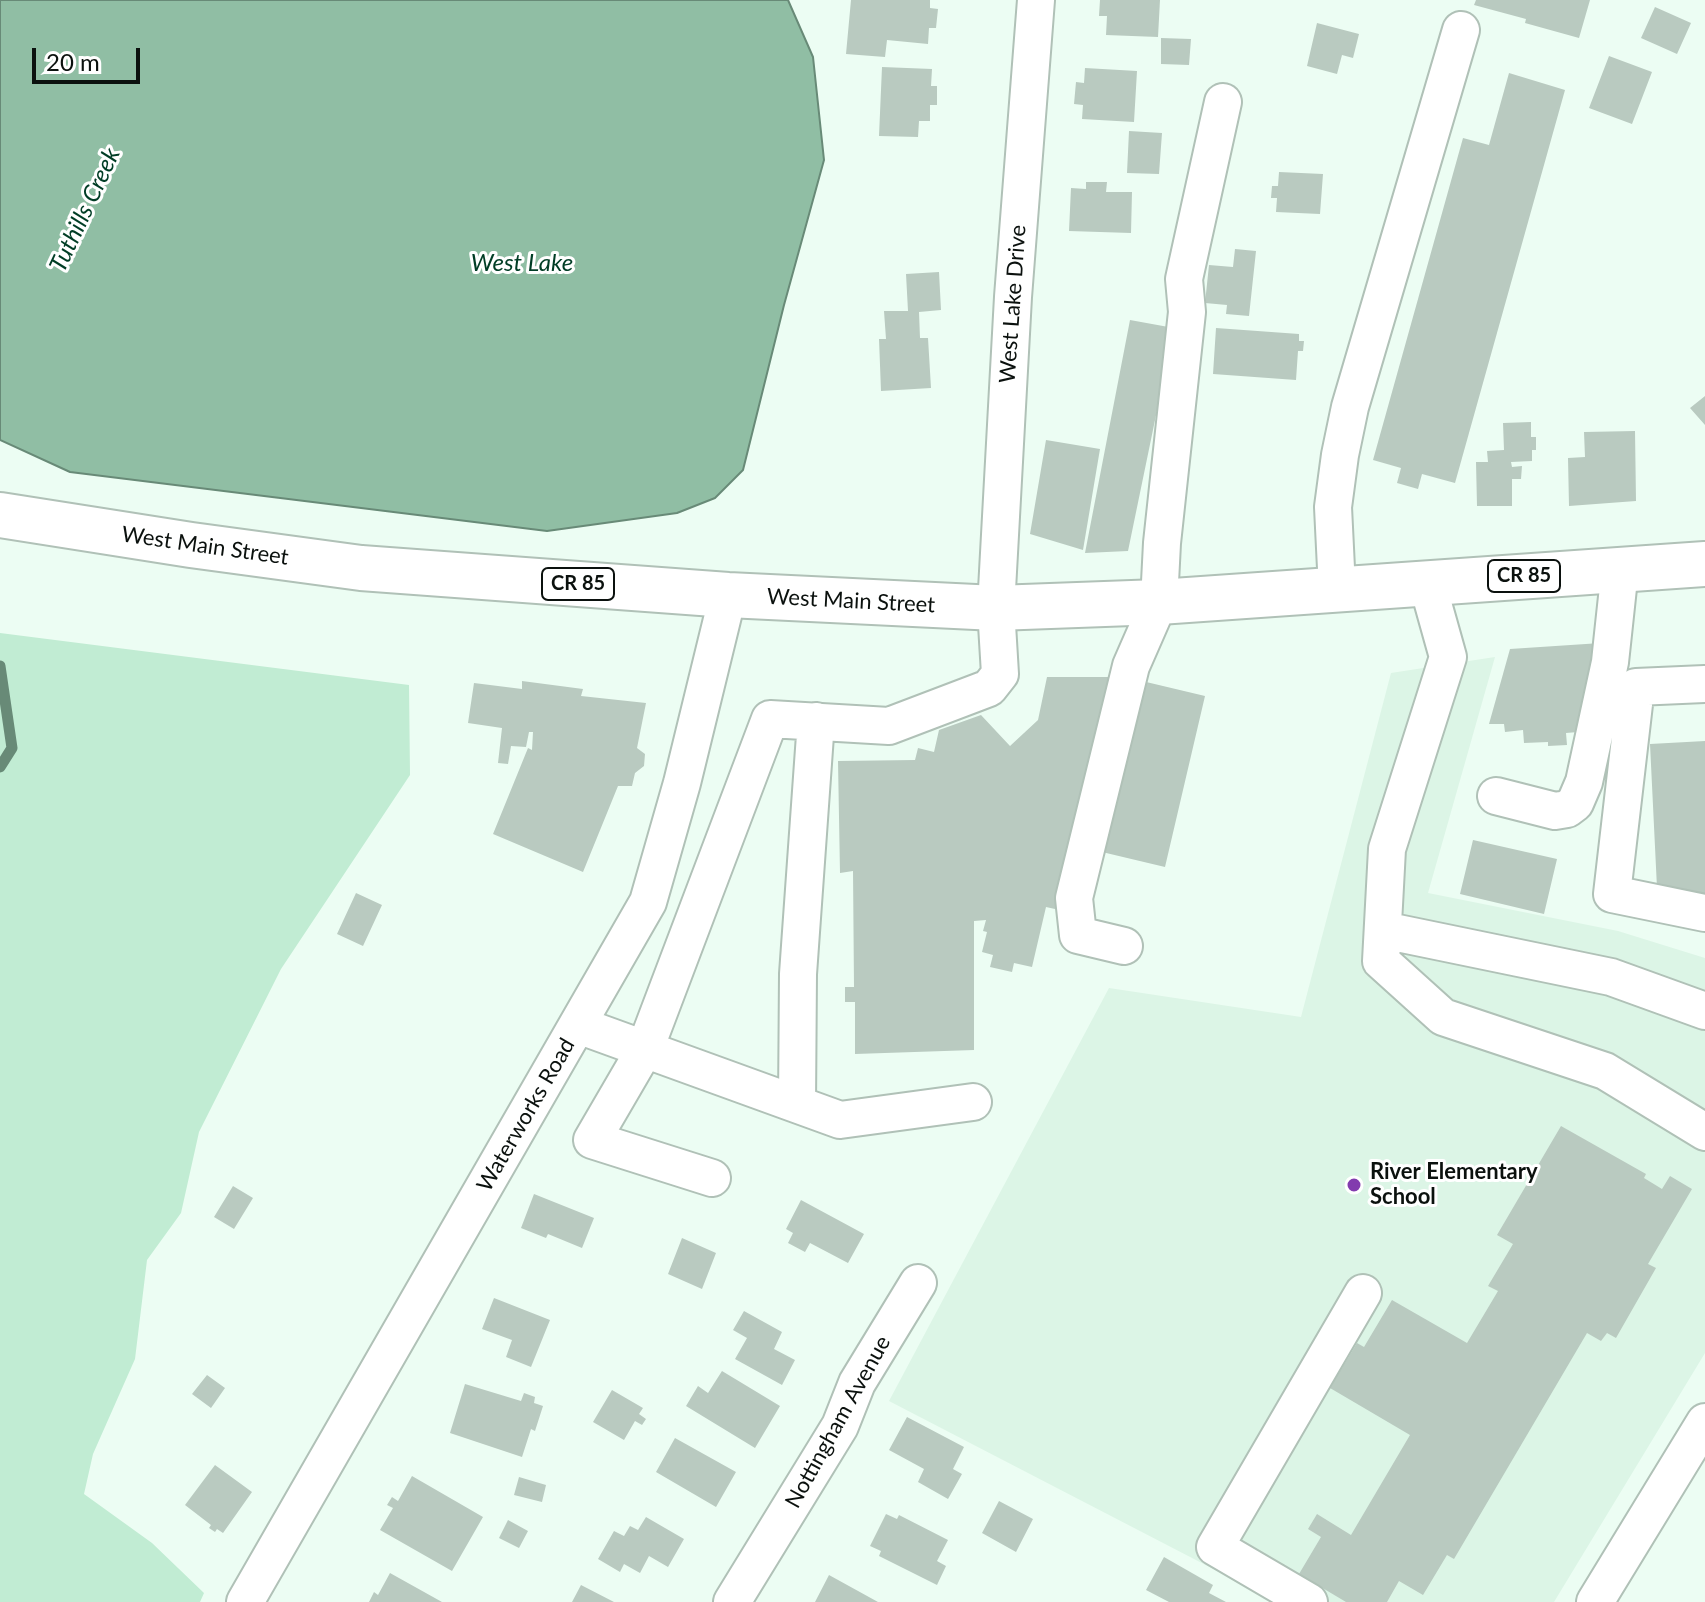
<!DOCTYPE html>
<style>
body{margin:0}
#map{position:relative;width:1705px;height:1602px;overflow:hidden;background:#ecfdf3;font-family:Lato,sans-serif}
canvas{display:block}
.scale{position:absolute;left:32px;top:48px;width:108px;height:36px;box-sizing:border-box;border:4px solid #0b110e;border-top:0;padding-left:10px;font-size:24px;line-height:28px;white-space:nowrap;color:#0b110e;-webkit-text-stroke:6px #fff;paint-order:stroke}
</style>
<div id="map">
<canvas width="1705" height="1602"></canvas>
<div class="scale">20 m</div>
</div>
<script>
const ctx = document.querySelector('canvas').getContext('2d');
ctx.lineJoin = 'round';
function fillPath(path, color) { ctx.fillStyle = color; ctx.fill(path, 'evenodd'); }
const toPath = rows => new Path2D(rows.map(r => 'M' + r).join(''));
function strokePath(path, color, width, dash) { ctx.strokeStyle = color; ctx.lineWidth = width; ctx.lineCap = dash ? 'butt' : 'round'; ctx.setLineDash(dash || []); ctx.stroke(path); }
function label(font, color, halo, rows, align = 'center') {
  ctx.font = font + ' Lato,sans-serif'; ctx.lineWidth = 6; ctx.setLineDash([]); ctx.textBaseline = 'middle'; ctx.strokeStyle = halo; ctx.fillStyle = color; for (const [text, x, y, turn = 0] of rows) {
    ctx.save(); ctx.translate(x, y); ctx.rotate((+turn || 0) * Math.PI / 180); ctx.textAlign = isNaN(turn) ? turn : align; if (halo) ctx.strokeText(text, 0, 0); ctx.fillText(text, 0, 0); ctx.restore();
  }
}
fillPath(toPath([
 [1495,657,1428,893,1618,931,1705,958,1705,1353,1554,1602,1277,1602,889,1401,1109,988,1301,1017,1391,673]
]), '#dcf5e6');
fillPath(toPath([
 [0,633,409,685,410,775,281,969,199,1132,181,1213,147,1260,135,1359,93,1454,84,1494,152,1543,204,1593,200,1602,0,1602]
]), '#c1ecd3');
const water = toPath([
 [0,0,788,0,813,57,824,160,784,305,743,470,715,498,677,513,547,531,70,472,0,440,0,0]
]);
fillPath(water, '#90bea4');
strokePath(water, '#688a77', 2);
strokePath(toPath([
 [0,666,12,748,0,767]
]), '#688a77', 11);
fillPath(toPath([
 [851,0,930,0,930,8,938,9,936,28,929,28,928,44,887,40,885,57,846,54],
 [1100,0,1160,0,1158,37,1106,35,1107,16,1099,16],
 [1476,0,1590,0,1579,38,1525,23,1526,19,1474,5],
 [1655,7,1691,23,1677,54,1641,38],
 [1317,23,1359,34,1353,58,1342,55,1337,74,1307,66],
 [1161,38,1191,39,1189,65,1161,64],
 [1609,56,1652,72,1632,124,1589,108],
 [882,67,932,69,931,86,937,86,937,105,930,105,930,121,919,121,918,137,879,136],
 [1085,68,1137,71,1134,122,1082,119,1083,105,1074,104,1076,82,1084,83],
 [1509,73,1565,90,1455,483,1422,474,1418,489,1397,483,1401,468,1373,460,1463,138,1489,145],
 [1129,131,1162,133,1159,174,1127,173],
 [1279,172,1323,174,1320,214,1276,212,1277,198,1271,198,1272,186,1278,186],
 [1086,182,1107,182,1106,192,1132,192,1131,233,1069,231,1071,188,1086,189],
 [1235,249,1256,251,1249,316,1226,314,1227,305,1205,303,1209,265,1233,267],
 [939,272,941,310,919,312,920,338,928,338,931,388,881,391,879,339,886,339,884,311,908,311,906,274],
 [1130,320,1174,328,1128,551,1085,553],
 [1216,328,1299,334,1299,341,1304,341,1303,351,1298,351,1296,380,1213,374],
 [1705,396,1705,425,1690,408],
 [1531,422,1531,437,1536,437,1536,450,1532,450,1532,461,1511,462,1512,467,1522,466,1521,479,1512,479,1512,506,1477,506,1476,462,1488,462,1487,451,1504,450,1503,423],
 [1635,431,1636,501,1569,506,1568,458,1585,457,1584,432],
 [1046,440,1100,449,1083,550,1030,534],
 [1601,643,1590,731,1566,733,1567,745,1548,746,1548,742,1524,743,1523,730,1505,732,1504,724,1489,724,1510,649],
 [1047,677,1109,677,1055,909,1046,907,1032,967,1014,963,1012,972,990,967,993,955,982,952,987,932,983,931,986,920,974,921,974,1050,855,1054,855,1002,845,1002,845,987,854,987,853,871,840,873,838,761,915,760,918,748,934,752,939,730,981,715,1010,746,1038,720],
 [522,681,583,689,581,696,646,703,637,748,645,754,644,766,635,773,632,786,618,786,583,872,493,834,528,748,532,750,533,732,529,732,526,747,511,746,508,764,498,763,502,728,468,723,474,683,522,689],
 [1142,681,1205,696,1165,867,1102,852],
 [1705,741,1705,899,1657,888,1650,744],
 [1473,840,1557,859,1544,914,1460,894],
 [356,893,382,905,363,946,337,934],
 [1561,1126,1646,1174,1644,1178,1662,1189,1670,1176,1692,1189,1648,1264,1656,1268,1616,1338,1607,1333,1601,1341,1587,1333,1454,1559,1447,1555,1423,1595,1399,1581,1387,1602,1346,1602,1299,1574,1321,1537,1308,1529,1317,1514,1351,1535,1410,1435,1330,1388,1357,1343,1364,1347,1392,1300,1467,1343,1498,1291,1488,1286,1513,1244,1497,1235],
 [233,1186,253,1198,234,1229,214,1217],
 [534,1194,594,1218,582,1248,548,1234,546,1238,521,1228],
 [801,1200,864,1234,848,1263,810,1243,805,1252,788,1243,793,1233,786,1229],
 [682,1238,716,1253,702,1289,668,1274],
 [494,1298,550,1320,531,1367,506,1357,512,1340,482,1329],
 [744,1311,782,1332,774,1349,795,1360,782,1385,735,1359,747,1338,733,1330],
 [722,1371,780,1406,755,1448,686,1406,698,1386,708,1393],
 [207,1375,225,1388,211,1408,192,1394],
 [465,1384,521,1401,524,1393,535,1397,534,1403,543,1406,535,1431,531,1429,522,1457,450,1433],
 [612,1390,643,1408,639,1414,646,1419,642,1425,635,1421,624,1440,593,1422],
 [907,1417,964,1447,953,1469,962,1474,948,1499,918,1482,924,1469,889,1450],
 [675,1438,736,1472,716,1507,656,1472],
 [215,1465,252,1492,223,1533,217,1529,215,1532,209,1528,211,1525,185,1505],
 [412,1476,483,1517,452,1571,380,1530,393,1508,387,1505,392,1497,398,1501],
 [519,1477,546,1485,542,1502,514,1495],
 [999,1501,1033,1519,1016,1552,982,1533],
 [886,1514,897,1519,899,1515,948,1540,937,1561,946,1566,937,1585,879,1556,881,1551,870,1546],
 [646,1517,684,1539,668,1567,649,1556,640,1573,624,1564,620,1572,598,1559,614,1531,624,1536,630,1526,638,1530],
 [508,1520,528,1531,519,1548,499,1538],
 [1164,1557,1213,1585,1209,1593,1226,1602,1169,1602,1146,1590],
 [390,1573,442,1602,369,1602,374,1592,378,1595],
 [829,1575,878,1602,815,1602],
 [581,1585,614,1602,572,1602]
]), '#b9cac0');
const minor = toPath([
 [1427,582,1448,657,1387,849,1381,961,1443,1017,1605,1071,1705,1132],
 [1337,589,1333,507,1340,455,1350,407,1461,30],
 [1705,684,1636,687,1612,894,1705,913],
 [1496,796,1555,811,1567,809,1575,803,1584,782,1610,662,1620,569],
 [1383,930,1611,977,1705,1011],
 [1124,946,1078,935,1074,898,1131,666,1159,602,1162,543,1187,312,1184,279,1223,102],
 [578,1025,840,1120,973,1102],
 [797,1104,798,974,816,721],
 [712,1178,592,1140,645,1049,770,719,889,726,989,688,1000,674,996,608,1013,297,1036,0],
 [245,1602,648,902,682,783,728,595],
 [732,1602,840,1426,857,1383,918,1283],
 [1309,1602,1215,1547,1363,1293],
 [1595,1602,1705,1422]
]);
const major = toPath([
 [0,515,191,545,361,568,728,595,996,608,1159,602,1705,564]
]);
strokePath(minor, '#b0c1b7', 40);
strokePath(major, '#b0c1b7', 48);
strokePath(minor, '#fff', 36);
strokePath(major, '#fff', 44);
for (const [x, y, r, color] of [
 [1354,1185,8,"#823bae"]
]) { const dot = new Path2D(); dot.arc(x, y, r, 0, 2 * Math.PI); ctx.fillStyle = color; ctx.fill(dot); strokePath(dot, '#fff', 3); }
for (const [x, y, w] of [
 [1524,576,72],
 [578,584,72]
]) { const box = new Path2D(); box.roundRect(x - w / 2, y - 16, w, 32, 6); ctx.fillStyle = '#fff'; ctx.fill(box); strokePath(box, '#0b110e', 2); }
label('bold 20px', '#0b110e', null, [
 ["CR 85",1524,576],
 ["CR 85",578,584]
]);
label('22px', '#0b110e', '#fff', [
 ["West Lake Drive",1013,304,-86],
 ["West Main Street",205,546,8],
 ["West Main Street",851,601,3],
 ["Waterworks Road",526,1115,-60],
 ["Nottingham Avenue",838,1422,-61]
]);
label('bold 22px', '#0b110e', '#fff', [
 ["River Elementary",1370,1172],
 ["School",1370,1197]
], 'left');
label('italic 24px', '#003d25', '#fff', [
 ["Tuthills Creek",85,210,-65],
 ["West Lake",522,263]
]);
</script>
